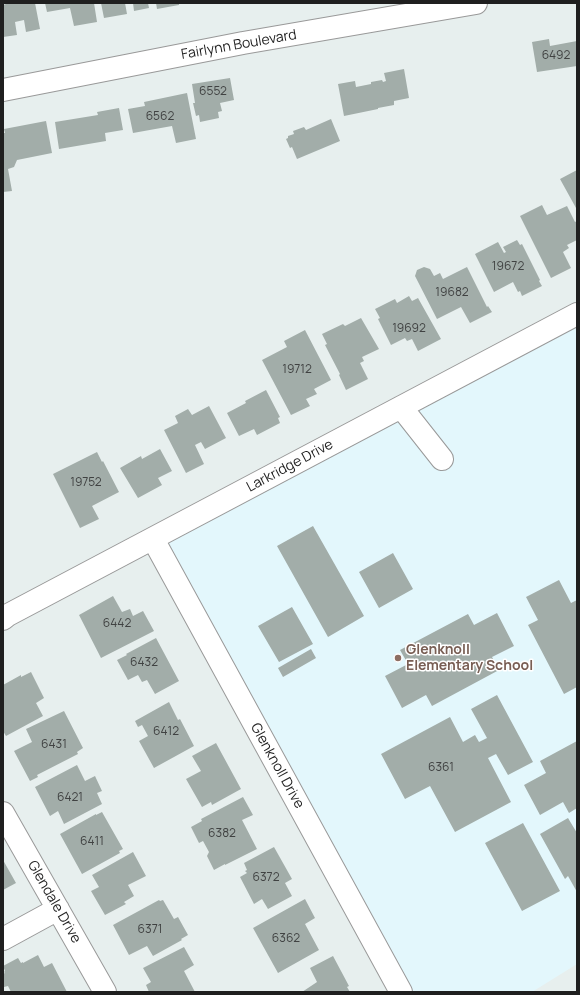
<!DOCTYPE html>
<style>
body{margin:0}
#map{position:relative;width:580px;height:995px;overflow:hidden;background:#e7efee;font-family:Manrope,sans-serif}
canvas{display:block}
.frame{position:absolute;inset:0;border:4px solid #1f1f1f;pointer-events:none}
</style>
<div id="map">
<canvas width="580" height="995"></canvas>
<div class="frame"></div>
</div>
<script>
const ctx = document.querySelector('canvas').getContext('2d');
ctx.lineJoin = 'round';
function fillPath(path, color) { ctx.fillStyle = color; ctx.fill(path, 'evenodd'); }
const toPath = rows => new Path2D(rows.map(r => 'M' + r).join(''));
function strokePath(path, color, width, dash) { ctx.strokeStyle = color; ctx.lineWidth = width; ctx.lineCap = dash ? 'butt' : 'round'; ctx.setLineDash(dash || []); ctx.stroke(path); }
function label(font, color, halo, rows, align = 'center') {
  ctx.font = font + ' Manrope,sans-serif'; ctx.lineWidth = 3; ctx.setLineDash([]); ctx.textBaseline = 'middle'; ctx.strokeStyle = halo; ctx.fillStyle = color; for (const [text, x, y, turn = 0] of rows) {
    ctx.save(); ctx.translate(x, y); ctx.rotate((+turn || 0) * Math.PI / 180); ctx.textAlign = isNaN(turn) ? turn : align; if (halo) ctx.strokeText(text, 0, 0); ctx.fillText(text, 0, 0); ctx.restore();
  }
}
fillPath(toPath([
 [577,320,577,964,532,992,400,992,153,539]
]), '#e3f7fc');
fillPath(toPath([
 [9,3,35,3,40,29,26,32,24,20,15,22,17,35,3,37,3,5],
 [45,3,94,3,97,22,74,26,70,8,47,12],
 [101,3,125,3,127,14,104,18],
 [133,3,148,3,149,8,134,11],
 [156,3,179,3,179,5,157,9],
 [549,39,550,46,577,41,577,66,537,72,532,42],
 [404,69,409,98,394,101,394,105,378,108,378,109,344,116,338,84,355,81,356,87,371,84,371,82,382,80,383,82,386,81,384,73],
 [230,78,234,100,220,103,222,111,218,112,219,118,200,122,199,115,196,116,193,103,195,103,192,84],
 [187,93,196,139,176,143,172,126,133,133,128,109,145,106,144,102],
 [119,108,123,130,105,133,106,141,59,149,55,122,98,115,97,112],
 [331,119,340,141,297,159,292,147,290,148,286,139,288,138,288,136,294,134,293,131,304,127,306,130],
 [46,121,52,153,17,160,14,167,8,169,12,191,3,192,3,133,5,133,4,129],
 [577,170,577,208,576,208,560,179],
 [542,205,547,215,567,206,575,222,577,221,577,240,567,245,569,248,563,252,571,268,551,278,520,216],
 [517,240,520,245,522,244,540,280,539,281,542,286,522,296,520,291,518,292,513,282,494,292,475,254,498,242,504,253,506,252,503,247],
 [424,267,430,269,434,276,440,273,443,279,467,267,487,307,488,306,492,312,470,323,461,307,437,319,415,276,417,270],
 [409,296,412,301,418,298,441,339,418,351,412,339,407,341,405,338,391,345,378,319,380,318,375,309,395,299,397,303],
 [361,318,379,349,362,357,364,361,360,363,368,379,346,390,339,375,340,374,325,345,327,344,322,334,343,324,345,326],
 [305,330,331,380,314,389,317,394,306,399,310,406,291,415,262,360,287,347,284,341],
 [266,390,280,417,278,418,280,423,257,435,254,429,239,436,227,413,246,403,245,401],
 [209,406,226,438,205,449,201,442,195,445,204,464,186,473,164,430,178,423,175,416,188,409,192,415],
 [160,449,172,471,158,478,162,485,138,498,120,468,141,456,142,459],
 [97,452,102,462,103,461,119,492,92,506,99,519,80,528,53,474],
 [313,526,364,616,328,637,277,546],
 [393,553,413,589,379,608,359,572],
 [559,580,571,603,577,600,577,687,564,694,528,625,538,620,526,597],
 [113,596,122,612,130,609,133,616,143,611,154,631,101,658,79,615],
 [292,607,313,644,279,662,258,626],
 [497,613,514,646,492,657,499,670,432,706,426,695,402,708,385,676,408,664,400,650,468,614,474,625],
 [156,638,179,681,155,694,147,680,142,682,138,675,128,680,117,660,127,655,126,654],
 [311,649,316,658,283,677,278,668],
 [31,672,44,698,36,703,43,716,6,736,3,731,3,685,21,675,21,677],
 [497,695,533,762,508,775,496,754,488,758,511,802,455,832,430,786,405,799,381,754,450,717,463,742,475,735,479,742,487,738,471,709],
 [169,702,178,720,180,719,194,746,154,768,139,741,148,736,142,725,138,727,135,721],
 [64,711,83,748,77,752,78,754,37,775,38,777,30,781,14,751,32,742,26,729],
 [577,741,577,808,569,813,563,802,540,815,524,785,546,773,540,761],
 [216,743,241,789,212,805,211,802,202,807,186,779,201,771,192,756],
 [77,765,85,781,95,776,102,791,97,793,102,804,64,824,58,811,50,816,35,787],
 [243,797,253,815,242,820,257,849,225,865,225,864,214,870,207,856,209,852,203,841,199,843,191,827,202,821,201,819],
 [102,812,123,849,119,851,120,853,82,874,60,834,96,814,96,815],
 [568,818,577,833,577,892,568,876,565,879,540,834],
 [523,823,560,891,522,911,485,843],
 [274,847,292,879,285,883,292,896,268,909,262,899,254,904,240,877,247,873,245,871,247,870,244,863],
 [133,852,146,876,128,885,134,896,124,902,126,904,105,915,91,891,99,887,92,875],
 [3,860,16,883,3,890],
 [305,899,315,918,305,924,319,950,278,973,253,928],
 [159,900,160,901,163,900,174,919,178,917,188,935,181,939,182,940,153,956,147,946,129,955,113,925],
 [184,947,194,965,184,971,195,992,149,992,146,985,151,982,143,968],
 [38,955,44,967,52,963,67,992,11,992,8,986,4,987,3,974,5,973,4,972,5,971,3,966,18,958,21,963,23,962,23,963],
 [333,956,349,986,347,987,350,992,302,992,317,982,310,968]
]), '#a2ada9');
const minor = toPath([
 [3,90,243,43,476,3],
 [401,407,442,459],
 [153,539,401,992],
 [3,619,8,615,577,314],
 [3,813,105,992],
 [3,939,58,909]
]);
strokePath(minor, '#999', 24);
strokePath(minor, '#fff', 22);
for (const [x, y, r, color] of [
 [398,658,4,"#8d6e63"]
]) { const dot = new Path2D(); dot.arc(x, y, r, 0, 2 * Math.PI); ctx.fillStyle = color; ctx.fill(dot); strokePath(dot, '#fff', 1.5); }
label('12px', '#404242', null, [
 ["6492",556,56],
 ["6552",213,92],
 ["6562",160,117],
 ["19672",508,267],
 ["19682",452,293],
 ["19692",409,329],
 ["19712",297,370],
 ["19752",86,483],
 ["6442",117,624],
 ["6432",144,663],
 ["6412",166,732],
 ["6431",54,745],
 ["6361",441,768],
 ["6421",70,798],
 ["6382",222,834],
 ["6411",92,842],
 ["6372",266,878],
 ["6371",150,930],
 ["6362",286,939]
]);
label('14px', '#1f1f1f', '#fff', [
 ["Fairlynn Boulevard",239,45,-10],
 ["Larkridge Drive",290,466,-28],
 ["Glenknoll Drive",277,766,61],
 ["Glendale Drive",54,902,60]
]);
label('bold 14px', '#785e54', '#fff', [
 ["Glenknoll",406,650],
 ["Elementary School",406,666]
], 'left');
</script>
